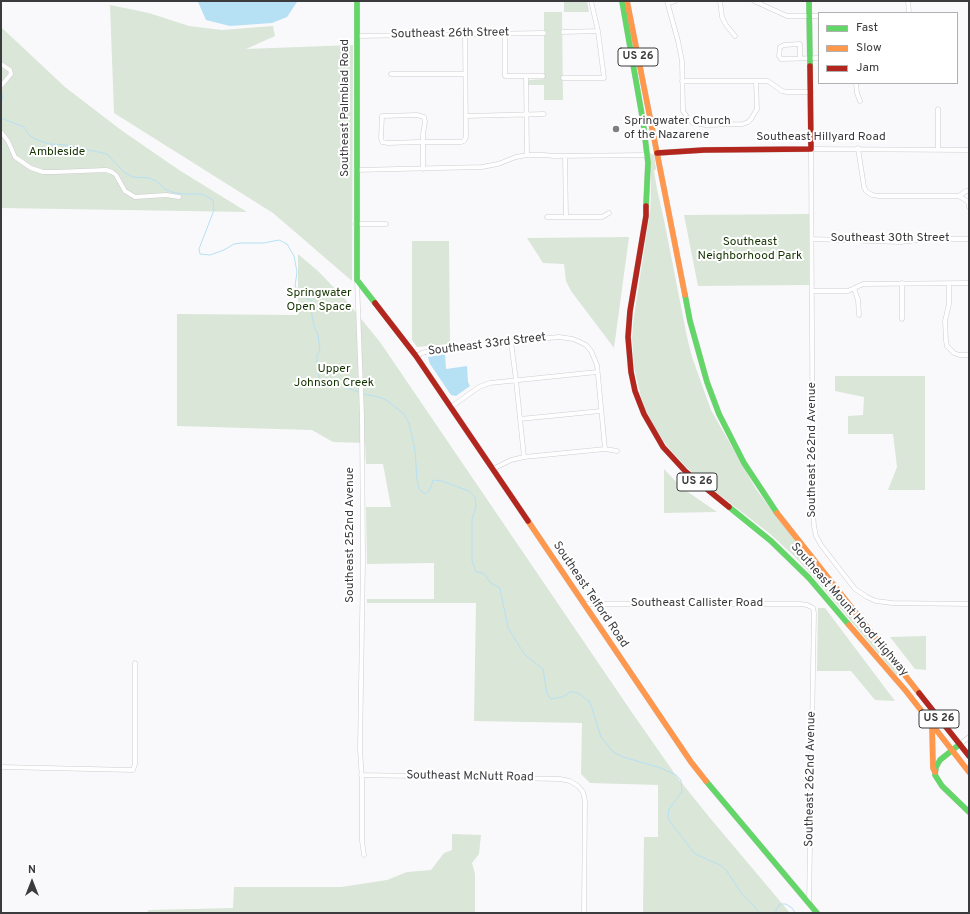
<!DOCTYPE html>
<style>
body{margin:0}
#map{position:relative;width:970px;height:914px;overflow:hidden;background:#f9f9fc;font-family:Overpass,sans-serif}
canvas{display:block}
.frame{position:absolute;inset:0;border:2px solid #3b3b3d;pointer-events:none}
.legend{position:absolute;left:818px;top:12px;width:140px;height:72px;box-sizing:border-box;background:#fff;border:1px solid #b1b1b1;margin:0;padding:5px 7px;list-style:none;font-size:12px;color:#3b3b3d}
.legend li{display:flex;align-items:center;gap:8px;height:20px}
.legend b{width:20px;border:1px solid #b1b1b1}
.north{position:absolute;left:12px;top:862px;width:40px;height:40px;-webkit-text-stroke:3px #fff;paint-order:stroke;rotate:0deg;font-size:11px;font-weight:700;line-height:16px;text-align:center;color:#3b3b3d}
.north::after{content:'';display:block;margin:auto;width:14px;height:18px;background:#3b3b3d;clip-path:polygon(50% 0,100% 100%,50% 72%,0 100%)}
</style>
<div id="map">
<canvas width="970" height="914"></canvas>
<div class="frame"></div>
<ul class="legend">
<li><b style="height:5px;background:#63d668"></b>Fast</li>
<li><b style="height:5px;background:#ff974d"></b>Slow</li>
<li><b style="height:5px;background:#b3261e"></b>Jam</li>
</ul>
<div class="north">N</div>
</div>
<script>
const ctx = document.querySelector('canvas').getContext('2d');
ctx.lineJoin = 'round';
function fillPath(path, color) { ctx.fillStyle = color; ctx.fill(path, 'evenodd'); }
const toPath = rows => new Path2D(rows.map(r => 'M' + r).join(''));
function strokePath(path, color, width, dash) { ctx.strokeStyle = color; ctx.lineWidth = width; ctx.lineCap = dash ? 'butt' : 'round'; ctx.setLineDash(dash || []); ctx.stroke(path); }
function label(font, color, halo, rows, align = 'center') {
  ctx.font = font + ' Overpass,sans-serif'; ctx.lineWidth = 4; ctx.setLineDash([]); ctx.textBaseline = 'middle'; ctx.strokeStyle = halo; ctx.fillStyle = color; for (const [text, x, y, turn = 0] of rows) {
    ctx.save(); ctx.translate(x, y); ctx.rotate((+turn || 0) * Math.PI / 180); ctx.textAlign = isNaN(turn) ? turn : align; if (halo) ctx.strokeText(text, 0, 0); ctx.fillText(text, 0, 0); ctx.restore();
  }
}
fillPath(toPath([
 [564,1,587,1,589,12,564,12],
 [110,5,149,13,189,26,222,30,273,26,275,36,246,49,353,45,352,281,273,213,114,113],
 [544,12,562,12,563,100,544,100,544,85,527,85,529,80,544,79],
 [1,27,65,87,121,130,179,170,247,212,1,208],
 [650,153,654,155,656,169,654,171,657,189,664,220,687,337,692,357,711,410,756,489,771,509,901,675,898,677,813,576,794,556,769,533,709,487,685,466,667,446,656,430,647,413,641,397,634,367,632,339,633,323,650,211,651,198],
 [809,214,809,285,698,286,684,215],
 [629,237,622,289,614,348,571,291,566,281,564,264,543,263,527,238],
 [412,241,449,241,450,344,417,347,412,340],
 [298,254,318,271,345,299,380,342,633,714,677,777,710,818,790,913,643,913,644,837,658,837,658,785,590,783,581,774,582,723,474,721,476,603,367,603,367,599,434,599,434,563,367,564,366,507,391,507,383,464,366,464,365,443,333,442,312,430,177,426,177,314,298,315],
 [835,376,925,376,925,490,888,490,897,467,893,434,848,434,848,416,863,415,864,397,835,391],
 [664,469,682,488,717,512,664,513],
 [818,608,825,608,895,701,875,700,851,671,817,671],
 [926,636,926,670,915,669,890,637],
 [452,834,481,835,479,854,472,863,475,874,475,913,146,913,149,910,233,908,234,887,341,887,387,880,407,872,431,870,444,853,452,850]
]), '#dae6d7');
fillPath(toPath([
 [193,1,297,1,297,2,287,17,272,23,230,26,206,20,198,2],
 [445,354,446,369,467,366,468,382,470,386,456,396,451,395,430,364,428,357]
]), '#b6e0f4');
strokePath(toPath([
 [1,93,3,96,1,104],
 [1,118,24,127,29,135,35,139,49,144,66,145,107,154,125,173,133,177,149,178,156,181,165,189,172,192,183,194,202,194,213,200,214,210,199,249,200,254,210,255,224,250,234,244,241,243,264,243,279,240,287,244,294,256,297,272,295,286,300,295,311,300,312,316,315,329,318,335,320,350,317,355,317,362,320,382,324,385,329,385,340,384,360,393],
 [363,394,379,397,386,400,403,413,409,423,415,450,417,480,419,489,425,494,430,490,433,480,442,481,469,491,475,497,476,507,472,519,472,561,476,572,483,573,491,583,500,588,508,628,525,655,543,669,547,694,551,699,563,697,570,692,575,692,581,695,590,702,601,737,613,752,623,757,661,768,676,775,681,780,682,792,669,809,668,817,670,822,695,854,720,865,726,870,742,894,755,907,759,913],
 [776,913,776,910,780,904,786,904,792,908,795,913]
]), '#b6e0f4', 1);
const street = toPath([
 [667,1,678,41,682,61,683,111,689,120,693,123,706,125,743,124,748,122,751,119,757,109,756,81],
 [720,1,722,17,726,25,735,36],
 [754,1,787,16,819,16],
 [908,1,909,13],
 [668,3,675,1],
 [563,32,598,31],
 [505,34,505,76,543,76],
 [357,36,544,33],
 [800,58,800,44,784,45,780,47,779,56,781,59,819,58],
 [1,64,10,70,11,74,1,86],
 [391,74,465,74],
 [526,76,527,155],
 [563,78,604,78,598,31,591,1],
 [682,81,768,81,782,91,787,92,811,92],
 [856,83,857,93,860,101],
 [466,116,544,114],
 [1,132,8,141,15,157,31,168,43,172,55,172,106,170,112,172,116,175,125,191,135,197,166,195,179,197],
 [858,148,864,187,866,191],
 [938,149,938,109],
 [969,150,811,149,813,513,814,526,816,536,821,545,855,589,867,597,876,601,892,603,969,604],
 [565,156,566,217],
 [423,169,423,134,425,122,424,117,417,115,382,116,381,138,382,142,388,143,419,142,461,142,464,141,466,137,465,34],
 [356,170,482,167,498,164,516,157,527,155,544,155,554,156,647,155],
 [866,191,872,195,879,196,959,196,968,202,969,207],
 [959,196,966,191,969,191],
 [547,217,602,217,609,213],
 [356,224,386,224],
 [812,239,901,242,927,239,969,239],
 [357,280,362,416,363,561,360,749,362,780,362,841,364,855],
 [949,284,949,304,945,321,946,341,947,346,954,353,959,355,969,355],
 [854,288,858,300,859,315],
 [812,291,848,291,863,284,969,283],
 [902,319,902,283],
 [511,342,516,380,524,457],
 [416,356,422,353,437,349,559,337,573,339,580,342,586,345,591,351,597,365,605,449],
 [451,407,479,387,490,383,597,372],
 [520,419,601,411],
 [493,469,511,460,524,457,605,449,617,451],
 [583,604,800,604,807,605,813,608,814,613,809,904],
 [960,744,969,737],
 [1,767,133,770,135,764,135,663],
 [361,775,560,779,570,781,578,786,583,792,585,801,584,913]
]);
const fast = toPath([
 [357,1,357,280,375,303],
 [622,1,643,121,648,163,646,206],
 [809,1,810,66],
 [685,295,690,321,707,382,719,414,744,463,777,513],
 [729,507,771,541,809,578,849,625],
 [960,744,940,760,936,767,935,775,942,786,969,812],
 [706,781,817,913]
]);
const slow = toPath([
 [627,1,685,295],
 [777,513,919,693],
 [528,521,691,762,706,781],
 [849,625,906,691,969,772],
 [932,724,933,768,935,772]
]);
const jam = toPath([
 [657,153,704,150,811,149,810,66],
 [646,206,646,216,630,311,628,337,631,372,635,391,644,414,663,447,686,472,729,507],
 [375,303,416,356,528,521],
 [919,693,969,756]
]);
strokePath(street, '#cdcdcf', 5);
strokePath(fast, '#cdcdcf', 6);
strokePath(slow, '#cdcdcf', 6);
strokePath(jam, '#cdcdcf', 6);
strokePath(street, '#fefeff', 4);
strokePath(fast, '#63d668', 5.5);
strokePath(slow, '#ff974d', 5.5);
strokePath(jam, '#b3261e', 5.5);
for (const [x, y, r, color] of [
 [616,129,4,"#7e7e80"]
]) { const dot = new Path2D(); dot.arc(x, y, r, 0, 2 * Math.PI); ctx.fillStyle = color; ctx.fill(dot); strokePath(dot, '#fff', 1.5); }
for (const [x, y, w] of [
 [638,57,40],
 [697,482,40],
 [939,719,40]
]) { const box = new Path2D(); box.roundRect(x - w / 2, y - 9, w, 18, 3); ctx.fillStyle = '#fff'; ctx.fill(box); strokePath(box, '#3b3b3d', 1); }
label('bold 11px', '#3b3b3d', null, [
 ["US 26",638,57],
 ["US 26",697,482],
 ["US 26",939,719]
]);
label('12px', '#3b3b3d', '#fff', [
 ["Southeast 26th Street",450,34,-1],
 ["Southeast Palmblad Road",346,108,-90],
 ["Southeast Hillyard Road",821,138],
 ["Southeast 30th Street",890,239],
 ["Southeast 33rd Street",487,345,-7],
 ["Southeast 262nd Avenue",813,450,-90],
 ["Southeast 252nd Avenue",351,535,-90],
 ["Southeast Telford Road",590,595,56],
 ["Southeast Callister Road",697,604],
 ["Southeast Mount Hood Highway",849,610,49],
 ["Southeast McNutt Road",470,777,1],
 ["Southeast 262nd Avenue",811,779,-89]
]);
label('12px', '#3b3b3d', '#fff', [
 ["Springwater Church",624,122],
 ["of the Nazarene",624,136]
], 'left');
label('12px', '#153302', '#fff', [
 ["Ambleside",57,153],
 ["Southeast",750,243],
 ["Neighborhood Park",750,257],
 ["Springwater",319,294],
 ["Open Space",319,308],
 ["Upper",334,370],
 ["Johnson Creek",334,384]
]);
</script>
